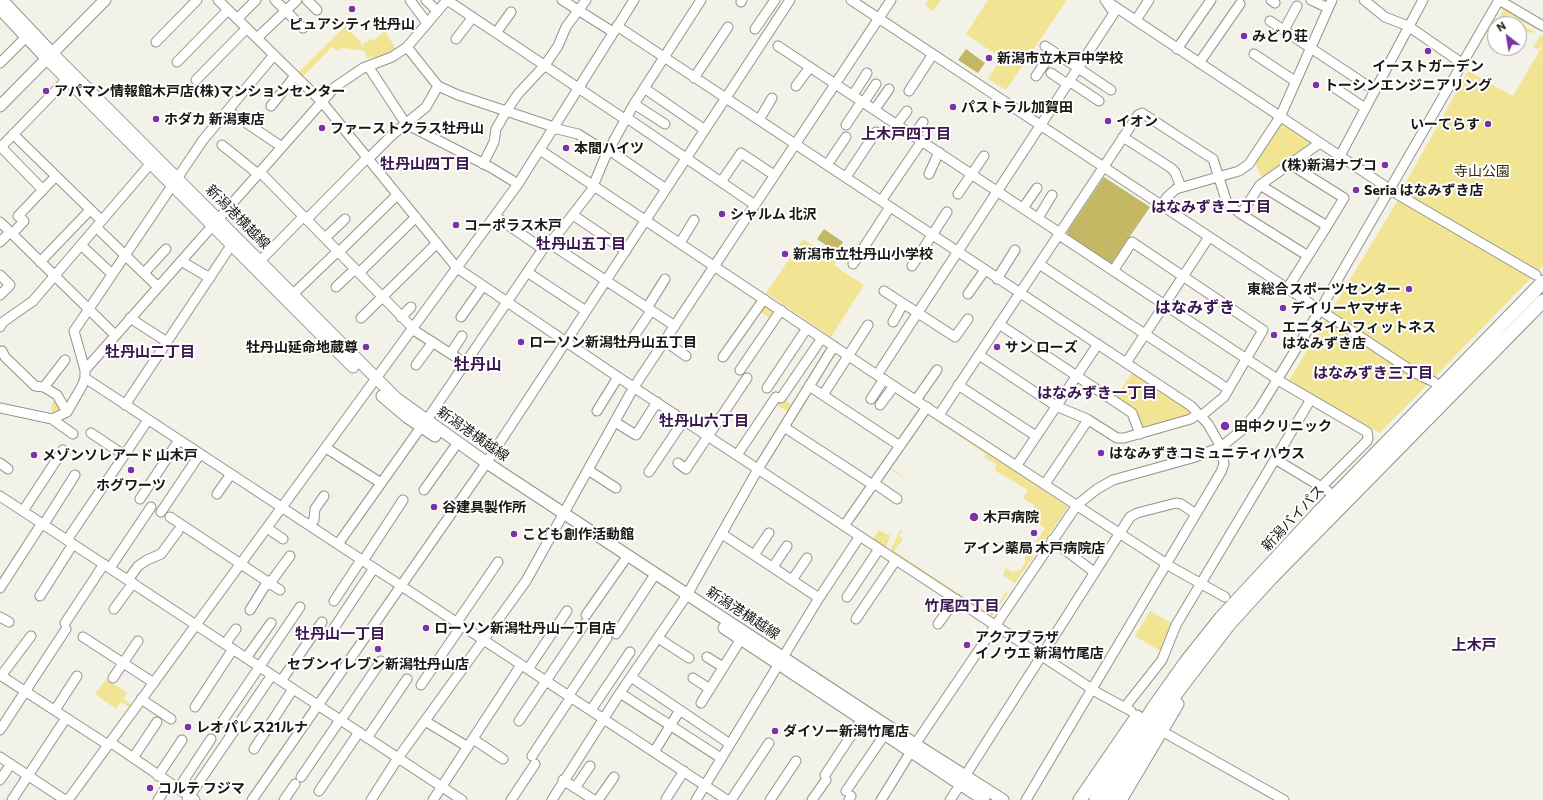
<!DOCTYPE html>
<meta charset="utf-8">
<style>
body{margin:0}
#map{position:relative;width:1543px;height:800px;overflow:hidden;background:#f3f2e8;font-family:Commissioner,sans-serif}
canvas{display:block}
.north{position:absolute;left:1487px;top:16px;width:40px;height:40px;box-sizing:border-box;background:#fff;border:1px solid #a3a3a1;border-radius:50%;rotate:329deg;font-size:11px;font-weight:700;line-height:16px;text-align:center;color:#191815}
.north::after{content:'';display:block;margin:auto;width:14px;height:18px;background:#7c32a4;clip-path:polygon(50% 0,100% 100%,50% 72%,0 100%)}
</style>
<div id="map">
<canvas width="1543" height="800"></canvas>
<div class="north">N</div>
</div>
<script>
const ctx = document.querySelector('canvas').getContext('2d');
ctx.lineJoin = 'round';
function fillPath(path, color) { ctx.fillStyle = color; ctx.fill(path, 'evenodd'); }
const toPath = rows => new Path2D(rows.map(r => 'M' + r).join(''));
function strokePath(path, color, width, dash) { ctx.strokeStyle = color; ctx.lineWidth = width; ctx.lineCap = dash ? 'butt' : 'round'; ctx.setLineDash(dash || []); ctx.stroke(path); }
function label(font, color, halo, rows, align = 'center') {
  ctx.font = font + ' Commissioner,"Noto Sans JP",sans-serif'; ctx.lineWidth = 4; ctx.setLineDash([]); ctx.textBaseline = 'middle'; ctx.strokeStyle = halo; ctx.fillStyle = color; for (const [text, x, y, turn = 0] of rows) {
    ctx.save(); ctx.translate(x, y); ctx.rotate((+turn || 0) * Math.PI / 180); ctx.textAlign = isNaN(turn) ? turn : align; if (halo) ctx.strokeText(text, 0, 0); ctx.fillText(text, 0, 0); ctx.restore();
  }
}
fillPath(toPath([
 [928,0,941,0,933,11,925,5],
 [988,0,1067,0,1006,90,988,79,1001,58,966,34],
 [1504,9,1537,29,1537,30,1510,15,1502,17,1496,24],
 [1508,18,1512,19,1535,32,1530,33,1519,27,1519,24,1500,24,1503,20],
 [345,26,360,41,364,51,343,48,338,51,332,47,302,77,298,73],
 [385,31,397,51,387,56,367,58,362,45,370,39,372,41],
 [1540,35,1543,37,1543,265,1537,272,1400,193,1468,71,1513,96,1543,45,1538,49,1533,47],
 [1280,117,1312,138,1313,149,1265,182,1258,170,1254,157],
 [1398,200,1530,275,1531,278,1380,433,1288,382],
 [803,239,837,261,834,265,864,285,831,337,766,293],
 [767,304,777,311,771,319,759,311,763,305],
 [1135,369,1191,406,1191,419,1140,434,1135,417,1112,401],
 [55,394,67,412,54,418,51,409],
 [780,397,794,406,789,413,776,404],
 [926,411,1068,507,1041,546,1035,544,1045,528,1029,517,1035,506,1023,498,1028,490,994,470,997,465,984,457,986,454,926,414,890,467,911,483,887,467],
 [879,530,888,535,891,532,886,548,873,539],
 [900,530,906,534,901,532,899,536,903,539,894,551,967,599,966,601,890,551],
 [1025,554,1034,556,1015,583,1003,575,1006,568,1012,572,1020,570,1025,563],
 [1006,592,1008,593,992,617,968,602,970,600,987,612,991,607,995,609],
 [1150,611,1173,624,1162,652,1135,636],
 [106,679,127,693,123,699,132,705,130,708,121,702,116,709,95,694]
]), '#f1e594');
fillPath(toPath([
 [966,49,985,63,978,73,958,60],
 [1104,177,1150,207,1111,264,1068,235,1067,232],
 [824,229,843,242,836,252,817,239]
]), '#c4b865');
const minor = toPath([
 [218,0,322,102,457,268,618,377,896,560,1098,693,1131,711],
 [275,0,303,28],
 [307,0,317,10],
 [410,0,427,23],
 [426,0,437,11],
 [447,0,626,120],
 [562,0,613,32],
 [851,0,1320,310,1415,373,1434,382],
 [1105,0,1397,194,1536,275],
 [1271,0,1275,3],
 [1311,0,1328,8],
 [1364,0,1385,17,1408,26,1463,64],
 [1499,0,1543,26],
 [741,2,742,0],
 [237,19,256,0],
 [1136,20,1149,0],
 [1270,21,1374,90],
 [617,26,1191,406,1208,424,1221,447,1224,464,1221,472,1026,800],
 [755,29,775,0],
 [1284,30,1297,6],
 [496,33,511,12],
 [257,38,297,0],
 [456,39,473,17],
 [156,42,197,0],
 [778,46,1060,233],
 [1045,46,1111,90],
 [407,47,438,86,458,95,554,127],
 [1177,49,1211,0],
 [1254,54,1295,81],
 [177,62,228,10],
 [0,63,26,37],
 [1199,63,1240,4],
 [368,66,406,124,490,167,518,184],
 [1051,73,1067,84],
 [1036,76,1053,51],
 [694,78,728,27],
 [196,80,247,28],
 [1069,81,1099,101],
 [796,86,810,67],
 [644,88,705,130],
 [1335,88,1365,108],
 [909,91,933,54],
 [853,95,867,73],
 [864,102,876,84],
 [634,104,665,124],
 [271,106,295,76],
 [875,109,889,89],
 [233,114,282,147],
 [627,118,755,205],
 [759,120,772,98],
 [897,124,907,111],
 [846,125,862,101],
 [553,128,578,134,608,153],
 [13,134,101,220],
 [914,135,923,122],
 [1123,137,1171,168,1175,172,1181,187],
 [222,145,258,174],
 [1,147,43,190],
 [0,148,67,79],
 [540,150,877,375,1119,533,1173,568,1225,597],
 [609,150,666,189],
 [1340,156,1423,0],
 [369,158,391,136,426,107,438,86],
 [483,164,494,142,496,129,507,110,518,94,545,65,558,46,566,27,586,0],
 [1290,164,1344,198,1327,226],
 [827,165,846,137],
 [260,172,413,328],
 [929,174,939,152],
 [846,177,876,132],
 [721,182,741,153,774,175],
 [1260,185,1327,226,1287,289],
 [593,186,606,155,634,104,701,0],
 [958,194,984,156],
 [881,201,922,141],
 [1162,206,1167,197,1176,189,1239,171,1249,164,1280,117,1332,0],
 [1023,208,1037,188],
 [1241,214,1308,256],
 [573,215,626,251],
 [495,216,543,249],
 [1038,218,1052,195],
 [307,219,368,157],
 [0,222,115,335],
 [96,227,158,287],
 [12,234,24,221,18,216,56,176],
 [1059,235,1283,383,1367,432,1368,438,1367,441,1321,487],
 [325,238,345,219],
 [0,242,10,232],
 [549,243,675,326],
 [680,243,694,220],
 [81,245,112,274],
 [339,252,397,195],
 [181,261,210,278],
 [40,262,90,210],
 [853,264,890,207],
 [1039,264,1228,389],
 [256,265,304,216],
 [912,266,947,212],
 [1113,271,1132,242,1263,330,1224,397,1201,416],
 [527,272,586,311],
 [144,273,166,249],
 [359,273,416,217],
 [0,275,10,285,0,295],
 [997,279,1015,250],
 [336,287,355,269],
 [884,291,955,337,968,319],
 [968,294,985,270],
 [288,299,338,251],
 [647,308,665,279],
 [401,317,411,307],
 [461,317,483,286],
 [130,318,167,342],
 [361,318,437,243],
 [893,322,903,304],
 [999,324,1132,413,1140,434],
 [0,327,3,322,33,301,151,163],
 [412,329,465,363],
 [632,339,651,311],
 [665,341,686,356],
 [2,351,5,357,35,386,44,387,57,395,67,412],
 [451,353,462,336],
 [979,355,1056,406,1087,419,1117,438,1124,438,1191,419,1198,414],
 [723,357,764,299],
 [1126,363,1209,237],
 [416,365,433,342],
 [85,370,74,331,203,140,274,55],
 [740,370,781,310],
 [877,375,1114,13,1107,3],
 [85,378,727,800],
 [958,385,1036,436],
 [809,386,900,446],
 [44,387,65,360],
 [767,388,807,328],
 [823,395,868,325],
 [781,398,822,338],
 [871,399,884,379],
 [916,400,937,370],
 [125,405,232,244],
 [880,405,894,386],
 [0,408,52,419,67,412,82,386,85,378,85,370,335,87,363,68,392,57,407,47,447,0],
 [597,411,618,377],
 [939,415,1138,115,1142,113,1213,159,1227,203,1241,214,1260,185,1320,143],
 [52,419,73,434],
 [426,421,543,249,560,231,594,187],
 [615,422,636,435,657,402],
 [784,427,873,485],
 [91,433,124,455],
 [326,448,381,483],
 [737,455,776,397],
 [1275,459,1328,491],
 [0,463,8,469],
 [678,463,686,469,747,378],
 [1017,465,1098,344],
 [588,470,616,488],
 [649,472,684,420],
 [874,483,897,499],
 [1045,484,1088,420],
 [424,490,454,448],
 [217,494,231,474],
 [0,496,462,800],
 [140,499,179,440],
 [23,511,63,450],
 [161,512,200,454],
 [170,517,280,590],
 [44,524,75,475],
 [309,525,314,520,315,509,324,496],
 [844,526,927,407],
 [267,528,283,539],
 [722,534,819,598],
 [67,540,148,420],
 [1052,540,1094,572],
 [338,544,421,427],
 [754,555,769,533],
 [363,561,403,500],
 [773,567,787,546],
 [110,568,151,507],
 [128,580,138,566,147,560,161,554,178,531],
 [792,580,807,558],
 [270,583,290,556],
 [0,588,42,523],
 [40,596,73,544],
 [847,597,879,549],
 [334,601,361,560],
 [114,609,133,583],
 [250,610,268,581],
 [586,615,624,561],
 [0,617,9,622],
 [856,619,896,560],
 [457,622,498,562],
 [65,623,104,564],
 [938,624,956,599],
 [334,628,374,568],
 [616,634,652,579],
 [83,637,154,683],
 [658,638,689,658],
 [225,644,236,629],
 [707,657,723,667],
 [246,658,271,623],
 [528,669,567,611],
 [0,675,108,745],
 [1,676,31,636],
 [631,677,730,744],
 [113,678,138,641],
 [693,678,710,689],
 [281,681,322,622],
 [421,685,462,625],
 [620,693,721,758],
 [569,695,607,638],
 [141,699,171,719],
 [701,703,741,639],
 [195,707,233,649],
 [1125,707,1162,660,1176,625,1311,399],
 [55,710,77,676],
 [591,710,630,652],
 [341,720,381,661],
 [425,721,468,747],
 [519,721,585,623],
 [222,722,300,607],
 [0,730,66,629],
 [1167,734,1284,800],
 [367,738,407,679],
 [473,739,503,759],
 [110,742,195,800],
 [254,749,293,689],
 [654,752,680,710],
 [532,756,571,697],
 [0,757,65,800],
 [133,758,157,722],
 [825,775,862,719],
 [158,776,182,740],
 [965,776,1130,517,1137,513,1176,503,1181,504,1196,514],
 [301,777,340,720],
 [0,780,11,764],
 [563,780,594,800],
 [575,788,590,766],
 [178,789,211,739],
 [319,791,359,732],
 [846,791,885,734],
 [666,799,684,771],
 [12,800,66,718],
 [68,800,518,184,634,0],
 [158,800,169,783],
 [187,800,272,675],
 [252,800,483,468,790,0],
 [284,800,295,784],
 [371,800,398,758,526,581,634,387,891,0],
 [433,800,521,665],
 [511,800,535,764],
 [552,800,620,693,687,595,758,469,834,346],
 [598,800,614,777],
 [696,800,819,598,860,536],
 [731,800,769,743],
 [770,800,796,761],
 [812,800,826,780],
 [849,800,851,796],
 [881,800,918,740,1077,505,1097,489,1113,480,1192,458,1221,447,1242,430,1258,411,1320,310,1499,0],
 [950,800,960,785]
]);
const major = toPath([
 [2,0,53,54,396,398,487,463,915,744,1003,800],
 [0,9,47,59,353,367],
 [0,106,105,0],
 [382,396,407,417,435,436],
 [724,628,984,800]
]);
const highway = toPath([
 [1080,800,1137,717],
 [1096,800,1154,707,1186,662,1221,618,1320,511,1543,282],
 [1107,800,1161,713,1229,624,1270,579,1543,301],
 [1120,800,1177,704]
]);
strokePath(minor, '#94938b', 11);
strokePath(major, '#94938b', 13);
strokePath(highway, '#94938b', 15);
strokePath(minor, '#fff', 9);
strokePath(major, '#fff', 11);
strokePath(highway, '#fff', 13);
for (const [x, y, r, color] of [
 [352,9,4,"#7c32a4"],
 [1244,36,4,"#7c32a4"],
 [1428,51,4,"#7c32a4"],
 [989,58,4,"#7c32a4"],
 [1316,85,4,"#7c32a4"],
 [46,91,4,"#7c32a4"],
 [953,107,4,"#7c32a4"],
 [156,119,4,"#7c32a4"],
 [1108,121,4,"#7c32a4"],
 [1488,124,4,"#7c32a4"],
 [322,128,4,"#7c32a4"],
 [566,148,4,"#7c32a4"],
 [1385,165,4,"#7c32a4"],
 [1356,190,4,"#7c32a4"],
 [722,214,4,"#7c32a4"],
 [456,225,4,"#7c32a4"],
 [785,254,4,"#7c32a4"],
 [1409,289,4,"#7c32a4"],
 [1283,308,4,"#7c32a4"],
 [1274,335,4,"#7c32a4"],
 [521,342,4,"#7c32a4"],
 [366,347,4,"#7c32a4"],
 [997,347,4,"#7c32a4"],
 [1225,426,5,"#7c32a4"],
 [1101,453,4,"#7c32a4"],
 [34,455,4,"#7c32a4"],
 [131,470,4,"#7c32a4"],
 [434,507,4,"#7c32a4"],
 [974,517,5,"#7c32a4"],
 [1034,533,4,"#7c32a4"],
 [514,534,4,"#7c32a4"],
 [426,628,4,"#7c32a4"],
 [967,645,4,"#7c32a4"],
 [378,649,4,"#7c32a4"],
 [188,727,4,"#7c32a4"],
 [775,731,4,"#7c32a4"],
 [150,788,4,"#7c32a4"]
]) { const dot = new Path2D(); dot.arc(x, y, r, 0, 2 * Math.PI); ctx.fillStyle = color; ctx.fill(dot); strokePath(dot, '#fff', 1.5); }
label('bold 14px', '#191815', '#fff', [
 ["ピュアシティ牡丹山",352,24,"center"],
 ["みどり荘",1252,36],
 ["新潟市立木戸中学校",997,58],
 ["イーストガーデン",1428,66,"center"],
 ["トーシンエンジニアリング",1324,85],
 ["アパマン情報館木戸店(株)マンションセンター",54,91],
 ["パストラル加賀田",961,107],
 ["ホダカ 新潟東店",164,119],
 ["イオン",1116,121],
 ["いーてらす",1480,124,"right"],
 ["ファーストクラス牡丹山",330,128],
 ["本間ハイツ",574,148],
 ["(株)新潟ナブコ",1377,165,"right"],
 ["Seria はなみずき店",1364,190],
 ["シャルム 北沢",730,214],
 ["コーポラス木戸",464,225],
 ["新潟市立牡丹山小学校",793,254],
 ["東総合スポーツセンター",1401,289,"right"],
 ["デイリーヤマザキ",1291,308],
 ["エニタイムフィットネス",1282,327],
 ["はなみずき店",1282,343],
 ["ローソン新潟牡丹山五丁目",529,342],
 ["牡丹山延命地蔵尊",358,347,"right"],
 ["サン ローズ",1005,347],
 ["田中クリニック",1234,426],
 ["はなみずきコミュニティハウス",1109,453],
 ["メゾンソレアード 山木戸",42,455],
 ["ホグワーツ",131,485,"center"],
 ["谷建具製作所",442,507],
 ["木戸病院",983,517],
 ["こども創作活動館",522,534],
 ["アイン薬局 木戸病院店",1034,548,"center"],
 ["ローソン新潟牡丹山一丁目店",434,628],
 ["アクアプラザ",975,637],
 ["イノウエ 新潟竹尾店",975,653],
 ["セブンイレブン新潟牡丹山店",378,664,"center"],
 ["レオパレス21ルナ",196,727],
 ["ダイソー新潟竹尾店",783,731],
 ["コルテ フジマ",158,788]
], 'left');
label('14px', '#322d07', '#fff', [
 ["寺山公園",1482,171]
]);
label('14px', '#191815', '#fff', [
 ["新潟港横越線",238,217,45],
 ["新潟港横越線",473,434,35],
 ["新潟バイパス",1293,518,-47],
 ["新潟港横越線",743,613,33]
]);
label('bold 15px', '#3a174e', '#fff', [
 ["上木戸四丁目",906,134],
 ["牡丹山四丁目",425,164],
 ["はなみずき二丁目",1211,207],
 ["牡丹山五丁目",581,244],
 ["牡丹山二丁目",150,352],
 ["はなみずき三丁目",1373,373],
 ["はなみずき一丁目",1097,393],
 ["牡丹山六丁目",704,421],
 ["竹尾四丁目",962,606],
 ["牡丹山一丁目",340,634],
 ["上木戸",1474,645]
]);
label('bold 16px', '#3a174e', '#fff', [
 ["はなみずき",1195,308],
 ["牡丹山",478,365]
]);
</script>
